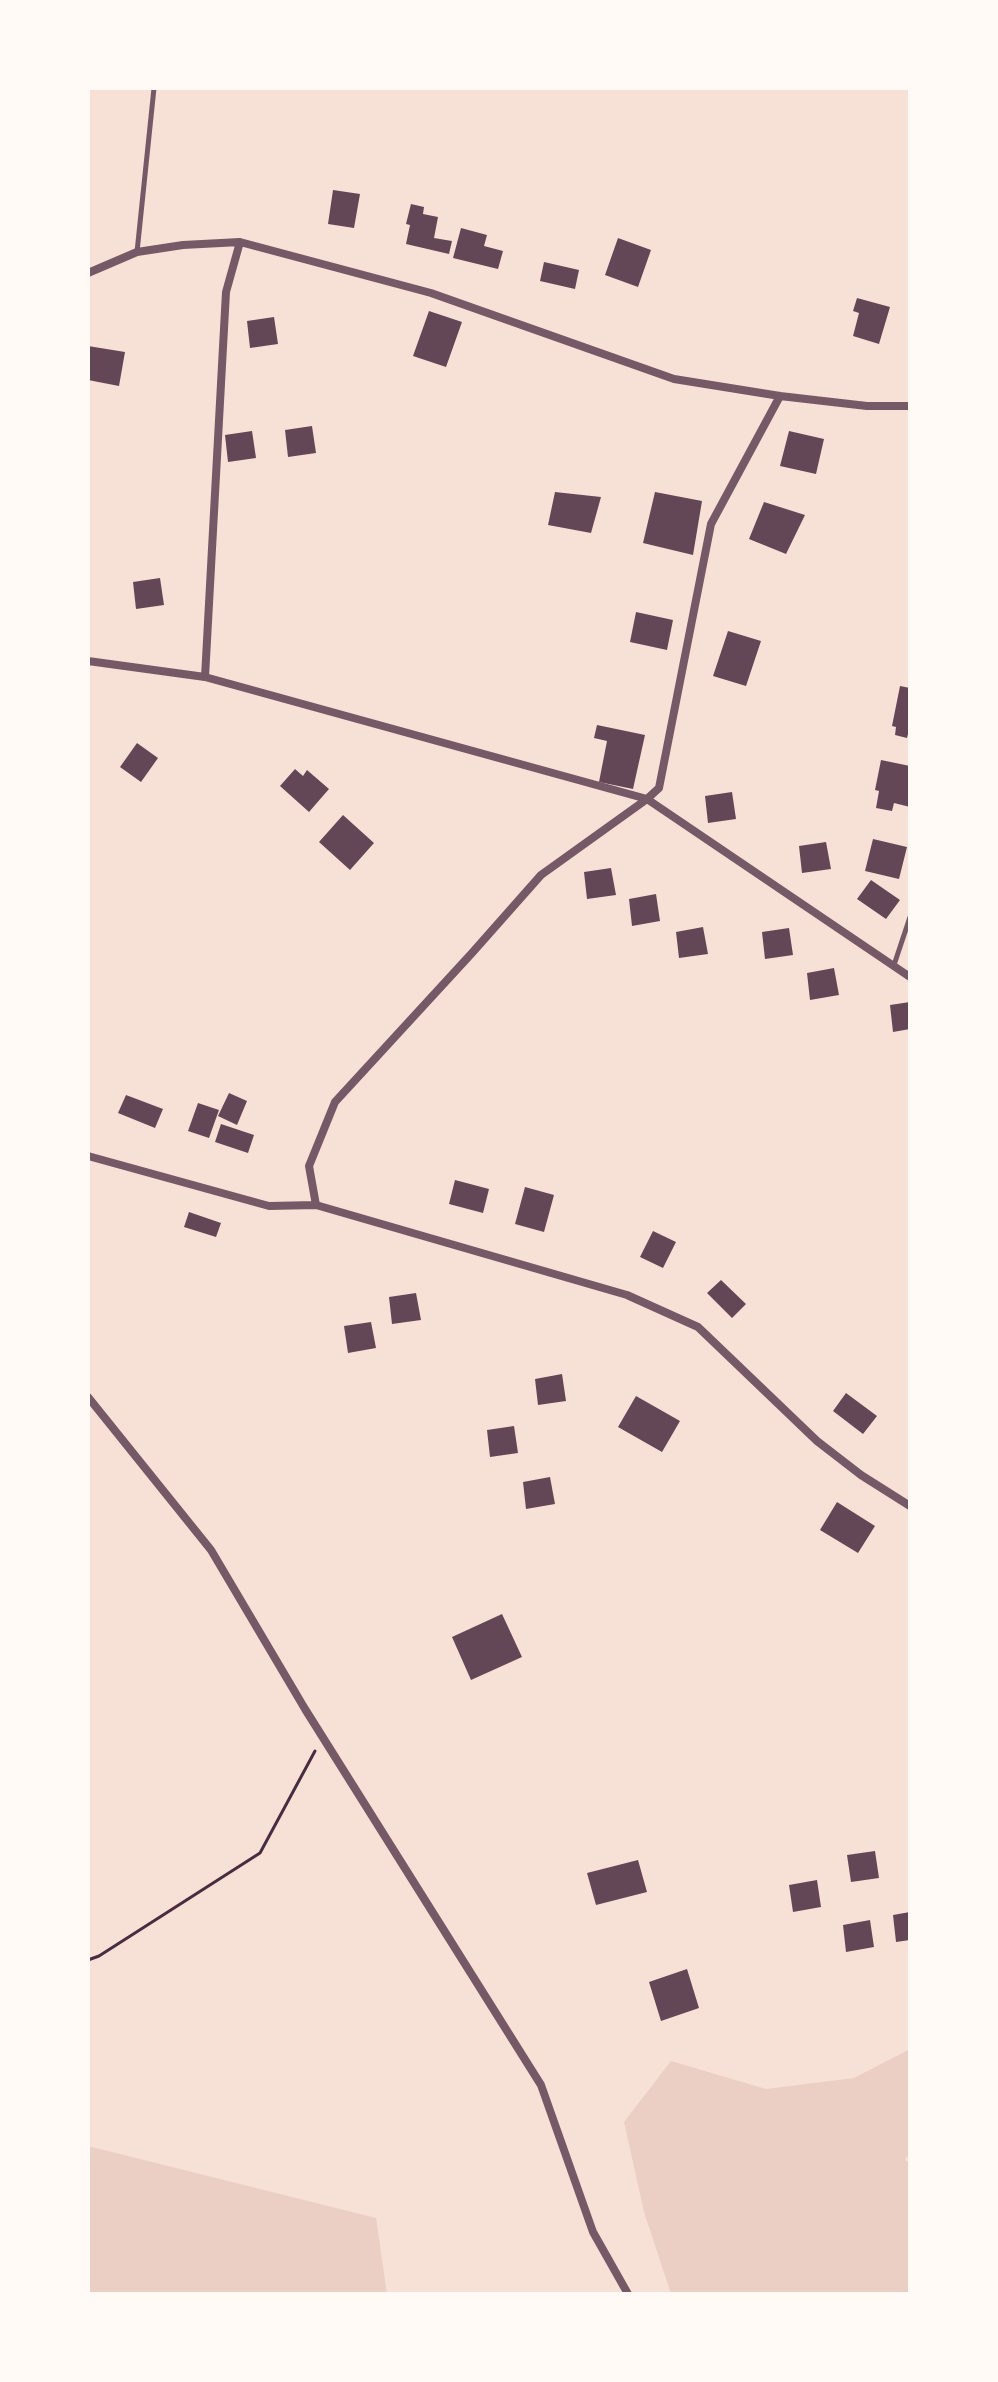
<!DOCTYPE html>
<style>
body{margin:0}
#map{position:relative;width:998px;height:2382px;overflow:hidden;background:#f7e1d7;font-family:Roboto,sans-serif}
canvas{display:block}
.frame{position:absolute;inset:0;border:90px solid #fffaf5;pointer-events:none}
</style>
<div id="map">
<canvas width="998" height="2382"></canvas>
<div class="frame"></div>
</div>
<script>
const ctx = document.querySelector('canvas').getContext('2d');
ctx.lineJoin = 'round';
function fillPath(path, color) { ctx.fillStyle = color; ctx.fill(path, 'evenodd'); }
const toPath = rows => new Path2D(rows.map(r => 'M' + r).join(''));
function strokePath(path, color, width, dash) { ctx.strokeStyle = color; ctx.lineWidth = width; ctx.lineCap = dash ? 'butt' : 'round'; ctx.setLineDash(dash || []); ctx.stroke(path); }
fillPath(toPath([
 [910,2049,910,2153,905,2160,910,2163,910,2294,671,2294,644,2212,624,2122,671,2061,766,2089,854,2078],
 [88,2146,376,2218,387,2294,88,2294]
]), '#ebcfc5');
fillPath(toPath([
 [333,190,360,194,354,228,328,224],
 [411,204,424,207,423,214,438,217,434,238,452,241,449,254,406,244,410,225,406,224],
 [461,228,487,235,484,246,503,251,498,269,453,258],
 [618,238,651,250,638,287,605,275],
 [544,262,579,270,575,289,540,281],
 [857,298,890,307,879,344,853,336,859,313,853,311],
 [429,311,462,322,446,367,413,356],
 [274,317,278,344,250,348,247,321],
 [88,346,125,352,119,386,88,380],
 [312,426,316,453,288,457,285,430],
 [252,431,256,458,228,462,225,435],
 [789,431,824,439,816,474,780,466],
 [555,492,601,497,591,533,548,525],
 [655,492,702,501,693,555,643,543],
 [764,502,805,515,786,554,749,539],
 [160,578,164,605,136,609,133,582],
 [636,612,673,620,667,650,630,642],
 [728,631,761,641,746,686,713,676],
 [900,686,910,688,910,726,907,738,895,735,896,727,892,726],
 [597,725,645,735,633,789,599,782,607,741,594,738],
 [137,743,158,758,141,782,120,767],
 [881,760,910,766,910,807,894,803,892,811,876,808,879,791,875,790],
 [295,769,303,776,307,770,329,789,309,812,280,786],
 [732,792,736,819,708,823,705,796],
 [343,815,374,843,350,870,319,842],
 [873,839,907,847,899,879,865,871],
 [826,842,831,869,802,873,799,846],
 [611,868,616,895,587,899,584,872],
 [871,880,900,900,886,919,857,899],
 [656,894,660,921,632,926,629,899],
 [703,927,708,954,679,958,676,932],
 [789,928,793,955,765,959,762,932],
 [834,968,839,995,810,1000,807,973],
 [910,1002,910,1029,893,1032,890,1005],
 [229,1093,247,1101,237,1125,218,1116],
 [126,1095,163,1109,155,1128,118,1113],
 [198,1103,219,1110,209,1138,188,1131],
 [221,1124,254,1135,248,1153,215,1142],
 [455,1180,489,1189,483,1213,449,1204],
 [525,1187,554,1195,544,1232,515,1224],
 [189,1212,221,1223,216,1237,184,1227],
 [653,1231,676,1242,663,1268,640,1257],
 [721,1280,746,1304,732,1318,707,1293],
 [416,1293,421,1320,392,1324,389,1297],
 [371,1322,376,1348,348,1353,344,1326],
 [562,1374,566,1401,538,1405,535,1379],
 [846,1393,877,1416,863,1434,833,1411],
 [636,1396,680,1421,662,1452,618,1427],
 [514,1426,518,1453,490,1457,487,1430],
 [550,1477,555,1504,526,1509,523,1482],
 [837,1502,875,1526,858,1553,820,1530],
 [502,1614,522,1657,471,1680,452,1637],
 [875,1851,879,1878,851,1882,847,1855],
 [638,1860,647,1892,596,1905,587,1873],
 [817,1880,821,1907,793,1912,789,1885],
 [910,1912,910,1940,896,1942,893,1915],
 [870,1920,874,1947,846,1952,843,1925],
 [687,1969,699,2008,661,2021,649,1982]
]), '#644757');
strokePath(toPath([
 [88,1960,99,1956,260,1853,315,1751]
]), '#4a2c40', 3);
strokePath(toPath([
 [137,252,154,88],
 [894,965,910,917]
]), '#755966', 5);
strokePath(toPath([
 [88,273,137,252,183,245,240,242,431,293,674,379,780,396,867,406,910,406],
 [88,661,205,677,647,799,910,977],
 [205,677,226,292,240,242],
 [88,1156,269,1206,316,1205,627,1295,698,1327,817,1441,861,1475,910,1506],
 [316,1205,309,1166,335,1102,472,953,541,875,647,799,659,788,711,524,780,396],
 [88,1397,211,1550,305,1709,541,2085,593,2232,628,2294]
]), '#755966', 8);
</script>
